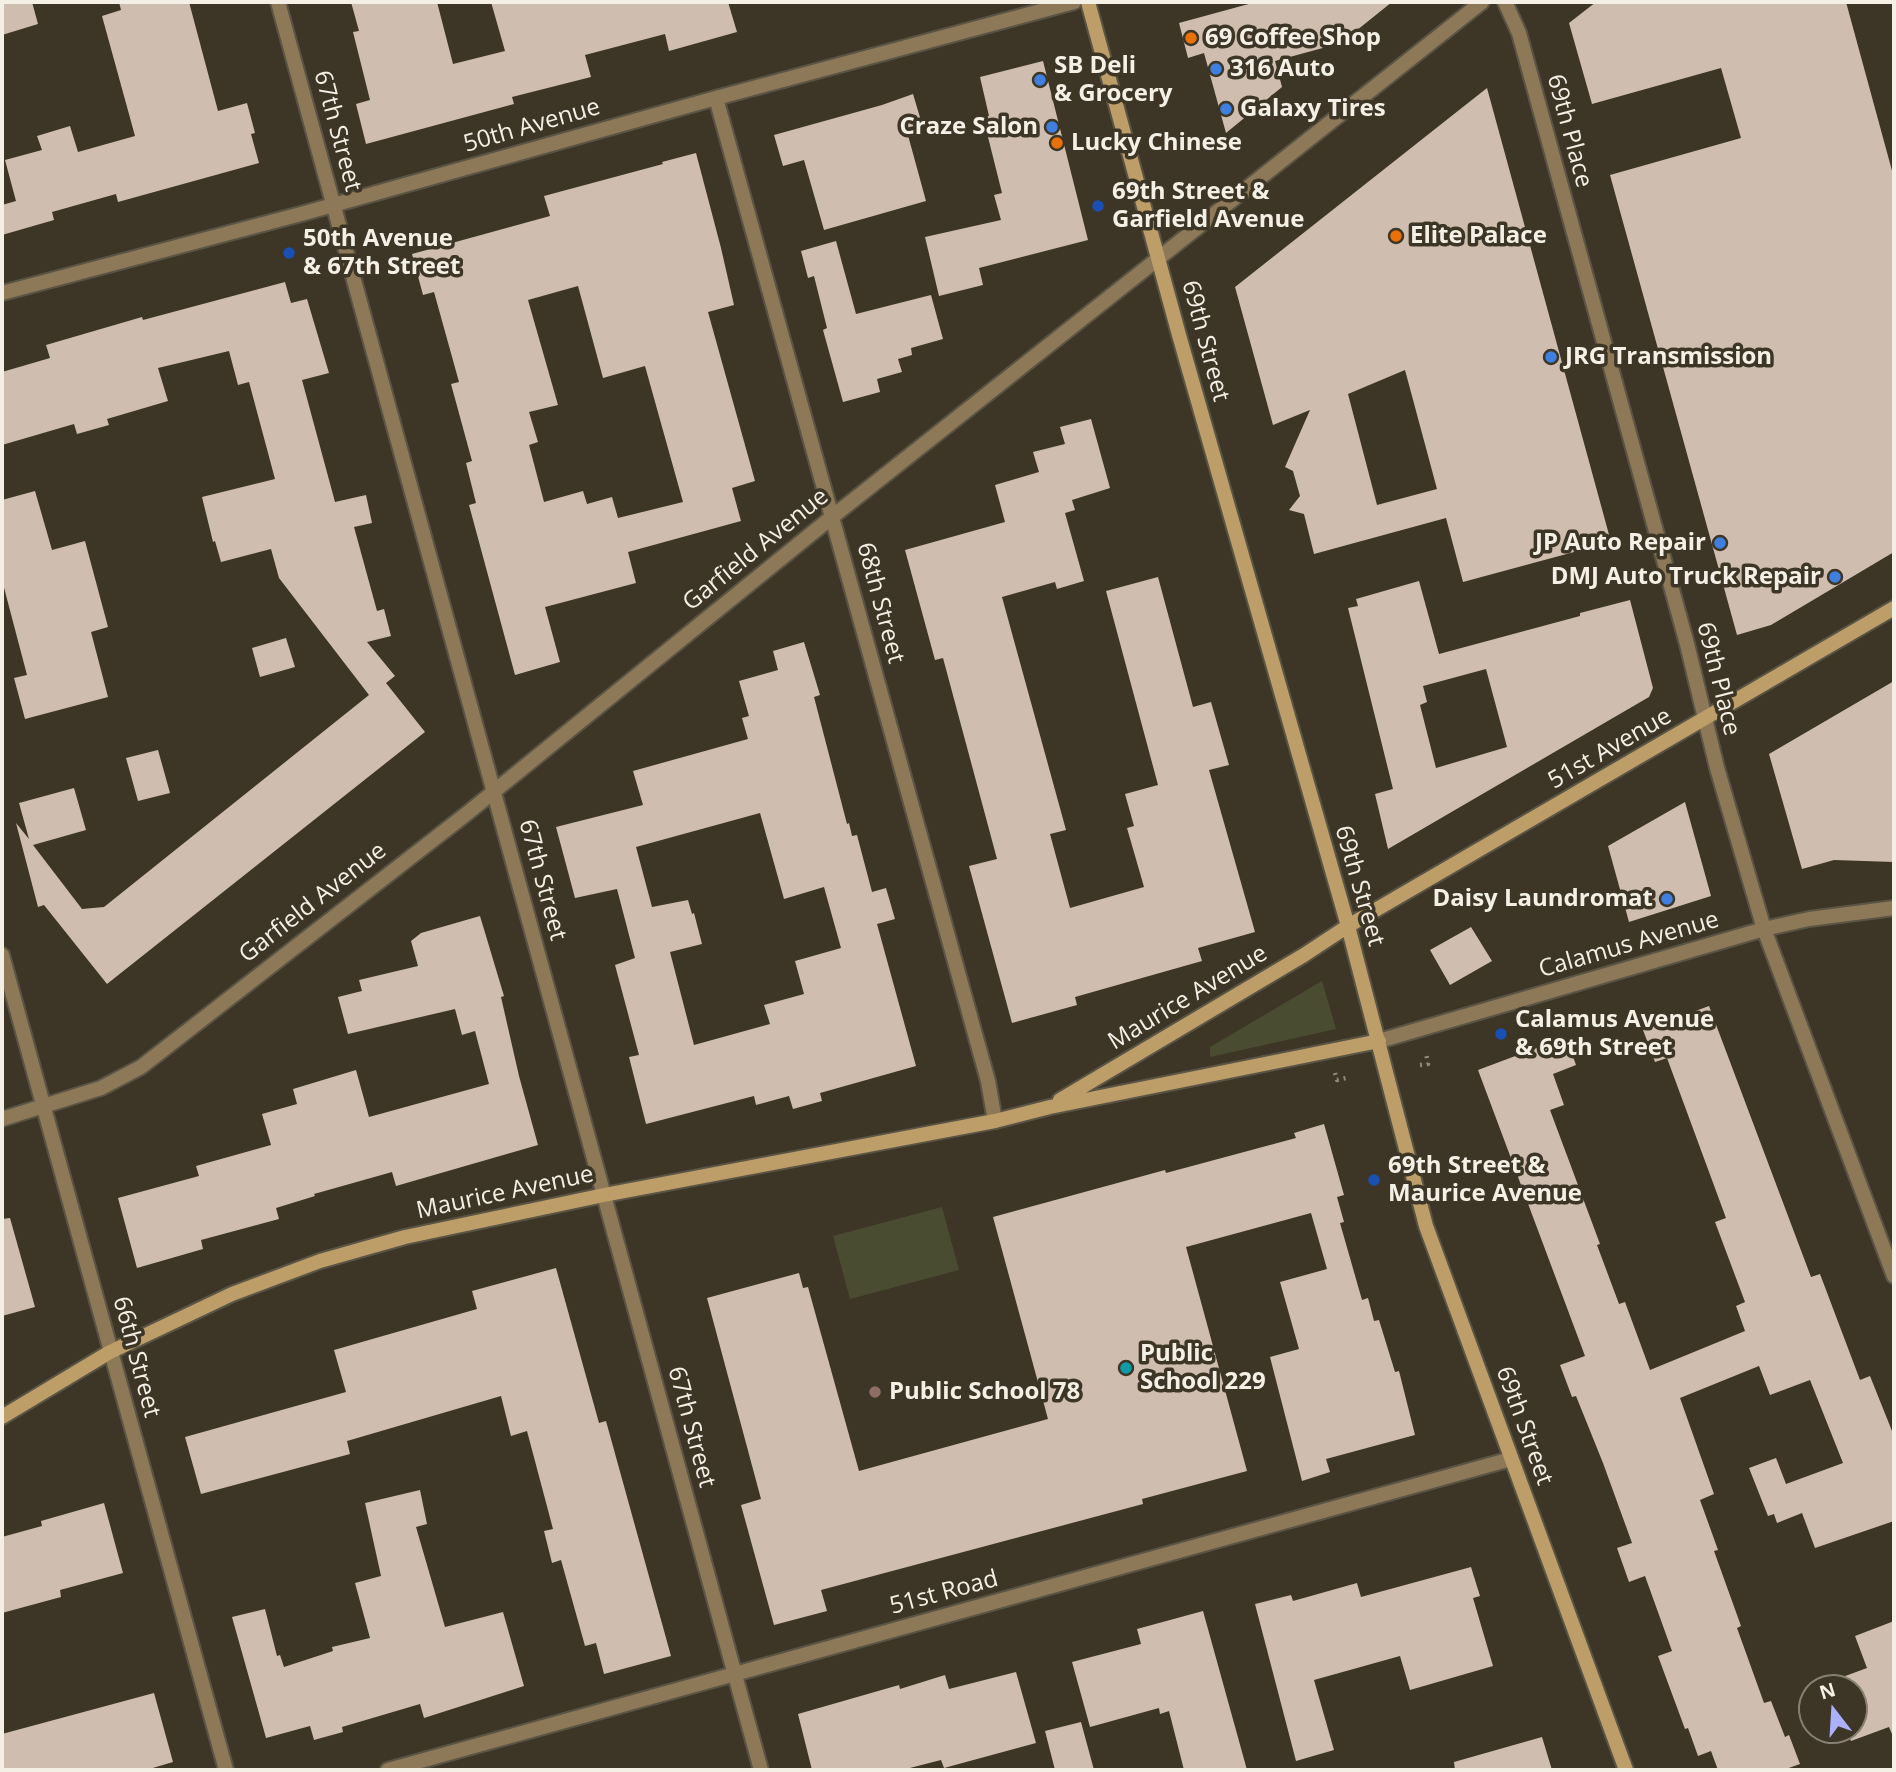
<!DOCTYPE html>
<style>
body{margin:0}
#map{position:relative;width:1896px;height:1772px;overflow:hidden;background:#3d3626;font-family:"Open Sans",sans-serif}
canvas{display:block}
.frame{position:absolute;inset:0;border:4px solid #f4f0e6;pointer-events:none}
.north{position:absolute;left:1798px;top:1674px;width:70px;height:70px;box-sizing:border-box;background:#3d3626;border:2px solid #868073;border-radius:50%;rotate:343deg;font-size:19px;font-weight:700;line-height:28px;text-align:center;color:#f4f0e6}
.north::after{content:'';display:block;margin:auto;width:24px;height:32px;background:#aab0fb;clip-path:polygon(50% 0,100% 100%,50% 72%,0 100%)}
</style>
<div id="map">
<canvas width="1896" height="1772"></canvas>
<div class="frame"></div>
<div class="north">N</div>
</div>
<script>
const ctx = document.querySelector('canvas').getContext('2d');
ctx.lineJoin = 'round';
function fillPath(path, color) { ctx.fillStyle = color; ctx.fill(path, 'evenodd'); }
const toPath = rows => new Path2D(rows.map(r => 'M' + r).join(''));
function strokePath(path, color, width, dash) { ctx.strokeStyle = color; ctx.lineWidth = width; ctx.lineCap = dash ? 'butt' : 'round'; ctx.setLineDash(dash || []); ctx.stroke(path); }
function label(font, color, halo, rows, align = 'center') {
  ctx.font = font + ' "Open Sans",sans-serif'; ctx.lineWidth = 7; ctx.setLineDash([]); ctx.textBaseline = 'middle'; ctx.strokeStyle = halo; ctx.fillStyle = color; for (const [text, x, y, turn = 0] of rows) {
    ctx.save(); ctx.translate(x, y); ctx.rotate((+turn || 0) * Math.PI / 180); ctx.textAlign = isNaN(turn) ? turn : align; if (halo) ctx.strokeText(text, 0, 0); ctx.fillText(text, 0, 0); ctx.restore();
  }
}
fillPath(toPath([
 [1322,981,1336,1029,1210,1057,1210,1047],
 [942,1207,959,1270,850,1299,833,1236]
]), '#4a4c32');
fillPath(toPath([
 [2,2,32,2,38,24,2,35],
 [119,2,189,2,218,111,247,103,255,133,251,134,259,163,118,202,116,194,52,212,54,220,2,235,2,205,16,201,5,160,42,150,37,136,70,126,78,152,135,136,102,16,121,10],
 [351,2,437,2,453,64,505,51,491,2,728,2,737,32,669,51,665,34,585,55,591,77,512,97,514,104,366,144,356,104,370,100,353,32,359,31],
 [1256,2,1392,2,1341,43,1275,61,1282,87,1226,133,1204,53,1188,58,1179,23],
 [1596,2,1846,2,1894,178,1894,552,1771,625,1737,635,1610,175,1741,138,1721,68,1592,104,1569,23],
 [1043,61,1088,240,979,268,983,285,939,296,925,237,1001,220,994,195,1002,193,983,117,989,116,980,77],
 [1487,88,1611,542,1463,582,1446,518,1314,554,1304,514,1289,510,1300,496,1293,471,1285,467,1310,410,1273,425,1235,287],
 [1405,370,1437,489,1377,505,1348,394],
 [913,94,922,124,906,128,926,201,824,230,804,160,783,166,774,135,882,105],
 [696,153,721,248,734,305,708,312,755,481,732,488,741,521,628,552,636,583,545,607,560,662,515,675,469,505,476,503,466,463,472,461,451,384,459,382,434,292,423,295,412,254,550,216,544,196,663,164,662,162],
 [578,286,603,378,645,366,683,502,618,518,612,497,587,504,583,491,544,502,529,445,538,442,529,412,558,405,528,300],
 [836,241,856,314,931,295,943,339,911,348,912,355,898,359,902,372,877,379,880,392,843,402,823,330,827,328,814,276,808,278,801,251],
 [285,282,291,303,307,299,329,373,302,380,335,502,366,495,372,523,354,527,377,611,384,609,391,636,367,642,395,676,386,683,425,732,107,984,44,905,38,907,16,823,29,839,19,803,74,788,86,830,33,845,82,909,104,907,369,695,279,578,271,549,221,562,215,541,213,542,202,497,275,479,249,382,238,385,229,351,158,368,168,401,107,419,109,425,77,434,74,424,2,445,2,372,50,358,46,345,142,317,143,320],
 [1091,419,1110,488,1072,500,1075,510,1065,513,1084,581,1057,589,1055,582,1002,597,1066,830,1050,834,1070,908,1144,887,1127,828,1134,826,1125,794,1158,785,1106,591,1158,577,1193,707,1211,702,1229,765,1209,770,1255,932,1198,948,1202,961,1075,997,1077,1005,1012,1023,969,866,997,859,943,658,935,660,905,550,1005,522,995,485,1039,472,1033,452,1065,444,1060,427],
 [35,491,52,550,85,541,108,627,91,632,108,697,25,719,14,678,27,675,2,580,2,500],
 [1419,581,1439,654,1580,616,1580,613,1630,600,1653,688,1649,697,1388,849,1375,794,1393,789,1348,608,1358,606,1356,599],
 [1486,669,1507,747,1436,768,1420,705,1427,702,1423,686],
 [286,638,295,667,260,677,252,648],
 [804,642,820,695,814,697,847,824,849,823,852,836,857,835,872,892,886,888,895,919,877,924,916,1066,820,1093,822,1101,793,1109,789,1096,756,1105,754,1096,646,1124,629,1057,639,1055,615,965,635,958,617,889,575,898,556,827,643,805,633,771,748,739,742,718,749,716,739,681,778,670,773,651],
 [760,813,784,899,824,887,841,948,795,961,804,994,764,1005,770,1024,694,1045,670,952,702,944,694,913,692,914,688,900,652,907,636,847],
 [1894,681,1894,862,1834,860,1802,869,1769,754],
 [158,750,170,793,138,801,126,758],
 [1685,802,1711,896,1629,922,1608,846],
 [480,916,504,996,501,997,519,1076,538,1145,396,1186,392,1172,314,1194,315,1196,276,1208,279,1219,201,1240,203,1249,137,1268,118,1198,199,1176,196,1166,271,1145,262,1114,297,1104,293,1089,356,1070,369,1117,489,1084,475,1031,462,1035,455,1009,348,1034,338,997,362,991,359,980,418,966,411,941,421,933],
 [1471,927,1492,961,1450,985,1430,950],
 [1709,1006,1811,1277,1820,1274,1860,1380,1870,1376,1894,1436,1894,1521,1815,1548,1802,1513,1777,1523,1774,1514,1768,1516,1749,1468,1776,1458,1786,1484,1843,1463,1810,1380,1770,1395,1759,1366,1680,1398,1714,1494,1700,1500,1718,1550,1714,1551,1741,1626,1737,1628,1764,1703,1771,1701,1785,1737,1789,1735,1800,1764,1783,1770,1718,1770,1711,1751,1698,1756,1688,1728,1685,1729,1658,1656,1672,1651,1645,1576,1629,1582,1617,1548,1632,1543,1603,1463,1576,1396,1572,1397,1560,1365,1585,1356,1478,1070,1566,1037,1576,1065,1553,1074,1564,1105,1550,1110,1600,1244,1597,1245,1619,1304,1625,1302,1650,1370,1745,1331,1736,1306,1745,1302,1715,1222,1726,1218,1667,1058,1655,1062,1643,1030],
 [1324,1124,1344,1195,1337,1197,1344,1222,1340,1223,1362,1300,1368,1298,1374,1321,1379,1320,1395,1372,1399,1371,1415,1435,1326,1459,1330,1472,1302,1481,1270,1357,1299,1349,1280,1282,1327,1269,1311,1213,1186,1247,1247,1471,1142,1499,1143,1504,821,1590,827,1611,774,1625,741,1505,761,1499,707,1298,799,1273,803,1288,808,1287,859,1471,1048,1419,993,1217,1165,1170,1166,1173,1296,1138,1294,1133],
 [10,1218,35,1307,2,1316,2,1219],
 [556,1268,599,1423,606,1421,671,1656,604,1674,596,1643,585,1646,561,1560,552,1563,544,1531,553,1529,527,1431,511,1436,501,1396,347,1441,350,1454,201,1494,185,1437,346,1392,334,1350,477,1309,472,1291],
 [420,1490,427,1524,416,1527,445,1627,503,1612,524,1686,424,1718,420,1704,342,1727,343,1732,314,1740,310,1726,266,1738,232,1617,265,1609,277,1656,280,1655,284,1667,333,1651,332,1647,370,1638,355,1583,381,1576,365,1503],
 [104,1503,123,1573,60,1590,61,1597,2,1613,2,1537,42,1526,41,1521],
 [1471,1567,1480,1596,1473,1598,1493,1666,1410,1690,1400,1656,1314,1680,1334,1750,1296,1761,1255,1604,1291,1595,1293,1601,1357,1583,1361,1597],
 [1203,1611,1247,1770,1184,1770,1169,1711,1160,1714,1159,1708,1090,1727,1072,1662,1141,1644,1137,1629],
 [1894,1621,1894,1734,1892,1734,1889,1727,1851,1741,1847,1730,1854,1730,1854,1688,1831,1688,1829,1682,1867,1668,1855,1636],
 [1016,1672,1036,1743,944,1768,941,1760,902,1770,812,1770,798,1714,899,1685,900,1689,945,1675,949,1689],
 [154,1693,173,1762,146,1770,2,1770,2,1734],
 [1081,1722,1094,1770,1055,1770,1045,1731],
 [1542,1737,1552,1770,1455,1770,1454,1762]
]), '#cfbeaf');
const street = toPath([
 [278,2,761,1770],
 [1505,2,1519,33,1687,644,1717,768,1764,929,1894,1276],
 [716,98,988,1081,995,1121],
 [2,293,301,214,716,98,1074,2],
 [2,955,226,1770],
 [1379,1041,1764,929,1809,919,1894,908],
 [2,1119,101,1088,141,1067,465,815,832,517,1482,2],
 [388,1770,1511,1459]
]);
const secondary = toPath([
 [1088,2,1179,335,1348,926,1426,1226,1626,1770],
 [1060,1100,1304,955,1348,926,1894,608],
 [2,1417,110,1352,232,1294,320,1261,405,1237,604,1195,995,1121,1050,1107,1379,1041]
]);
strokePath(street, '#5a5445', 18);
strokePath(secondary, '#5a5445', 18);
strokePath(toPath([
 [1420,1065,1428,1064,1426,1053],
 [1335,1073,1337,1080,1346,1078]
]), '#8e897b', 4.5, [2, 5]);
strokePath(street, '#8d7858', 14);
strokePath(secondary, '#bd9d68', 14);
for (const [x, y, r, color] of [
 [1191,38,7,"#e8710a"],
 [1216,69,7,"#3f7fe0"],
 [1040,80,7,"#3f7fe0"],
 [1226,109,7,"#3f7fe0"],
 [1052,127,7,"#3f7fe0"],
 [1057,143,7,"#e8710a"],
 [1098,206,7,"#1a4fb4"],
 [1396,236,7,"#e8710a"],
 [289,253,7,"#1a4fb4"],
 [1551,357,7,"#3f7fe0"],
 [1720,543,7,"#3f7fe0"],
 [1835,577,7,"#3f7fe0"],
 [1667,899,7,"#3f7fe0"],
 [1501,1034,7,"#1a4fb4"],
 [1374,1180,7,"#1a4fb4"],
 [1126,1368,7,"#0f9aa8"],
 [875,1392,7,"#8d6e63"]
]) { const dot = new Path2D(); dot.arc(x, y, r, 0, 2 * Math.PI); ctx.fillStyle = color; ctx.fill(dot); strokePath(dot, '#3d3626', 2.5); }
label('bold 24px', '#f4f0e6', '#3d3626', [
 ["69 Coffee Shop",1205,38],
 ["SB Deli",1054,66],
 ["& Grocery",1054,94],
 ["316 Auto",1230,69],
 ["Galaxy Tires",1240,109],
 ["Craze Salon",1038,127,"right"],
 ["Lucky Chinese",1071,143],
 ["69th Street &",1112,192],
 ["Garfield Avenue",1112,220],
 ["Elite Palace",1410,236],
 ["50th Avenue",303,239],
 ["& 67th Street",303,267],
 ["JRG Transmission",1565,357],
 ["JP Auto Repair",1706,543,"right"],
 ["DMJ Auto Truck Repair",1821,577,"right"],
 ["Daisy Laundromat",1653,899,"right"],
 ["Calamus Avenue",1515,1020],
 ["& 69th Street",1515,1048],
 ["69th Street &",1388,1166],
 ["Maurice Avenue",1388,1194],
 ["Public",1140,1354],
 ["School 229",1140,1382],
 ["Public School 78",889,1392]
], 'left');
label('24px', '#f4f0e6', '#3d3626', [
 ["50th Avenue",532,126,-16],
 ["67th Street",337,131,75],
 ["69th Place",1569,131,75],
 ["69th Street",1205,341,75],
 ["Garfield Avenue",756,550,-39],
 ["68th Street",880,603,75],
 ["69th Place",1718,679,76],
 ["51st Avenue",1610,749,-30],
 ["67th Street",542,880,75],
 ["69th Street",1359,886,74],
 ["Garfield Avenue",313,903,-38],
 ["Calamus Avenue",1629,945,-16],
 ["Maurice Avenue",1188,998,-31],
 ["Maurice Avenue",505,1193,-12],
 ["66th Street",136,1357,75],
 ["69th Street",1524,1426,70],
 ["67th Street",691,1427,75],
 ["51st Road",944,1593,-15]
]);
</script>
